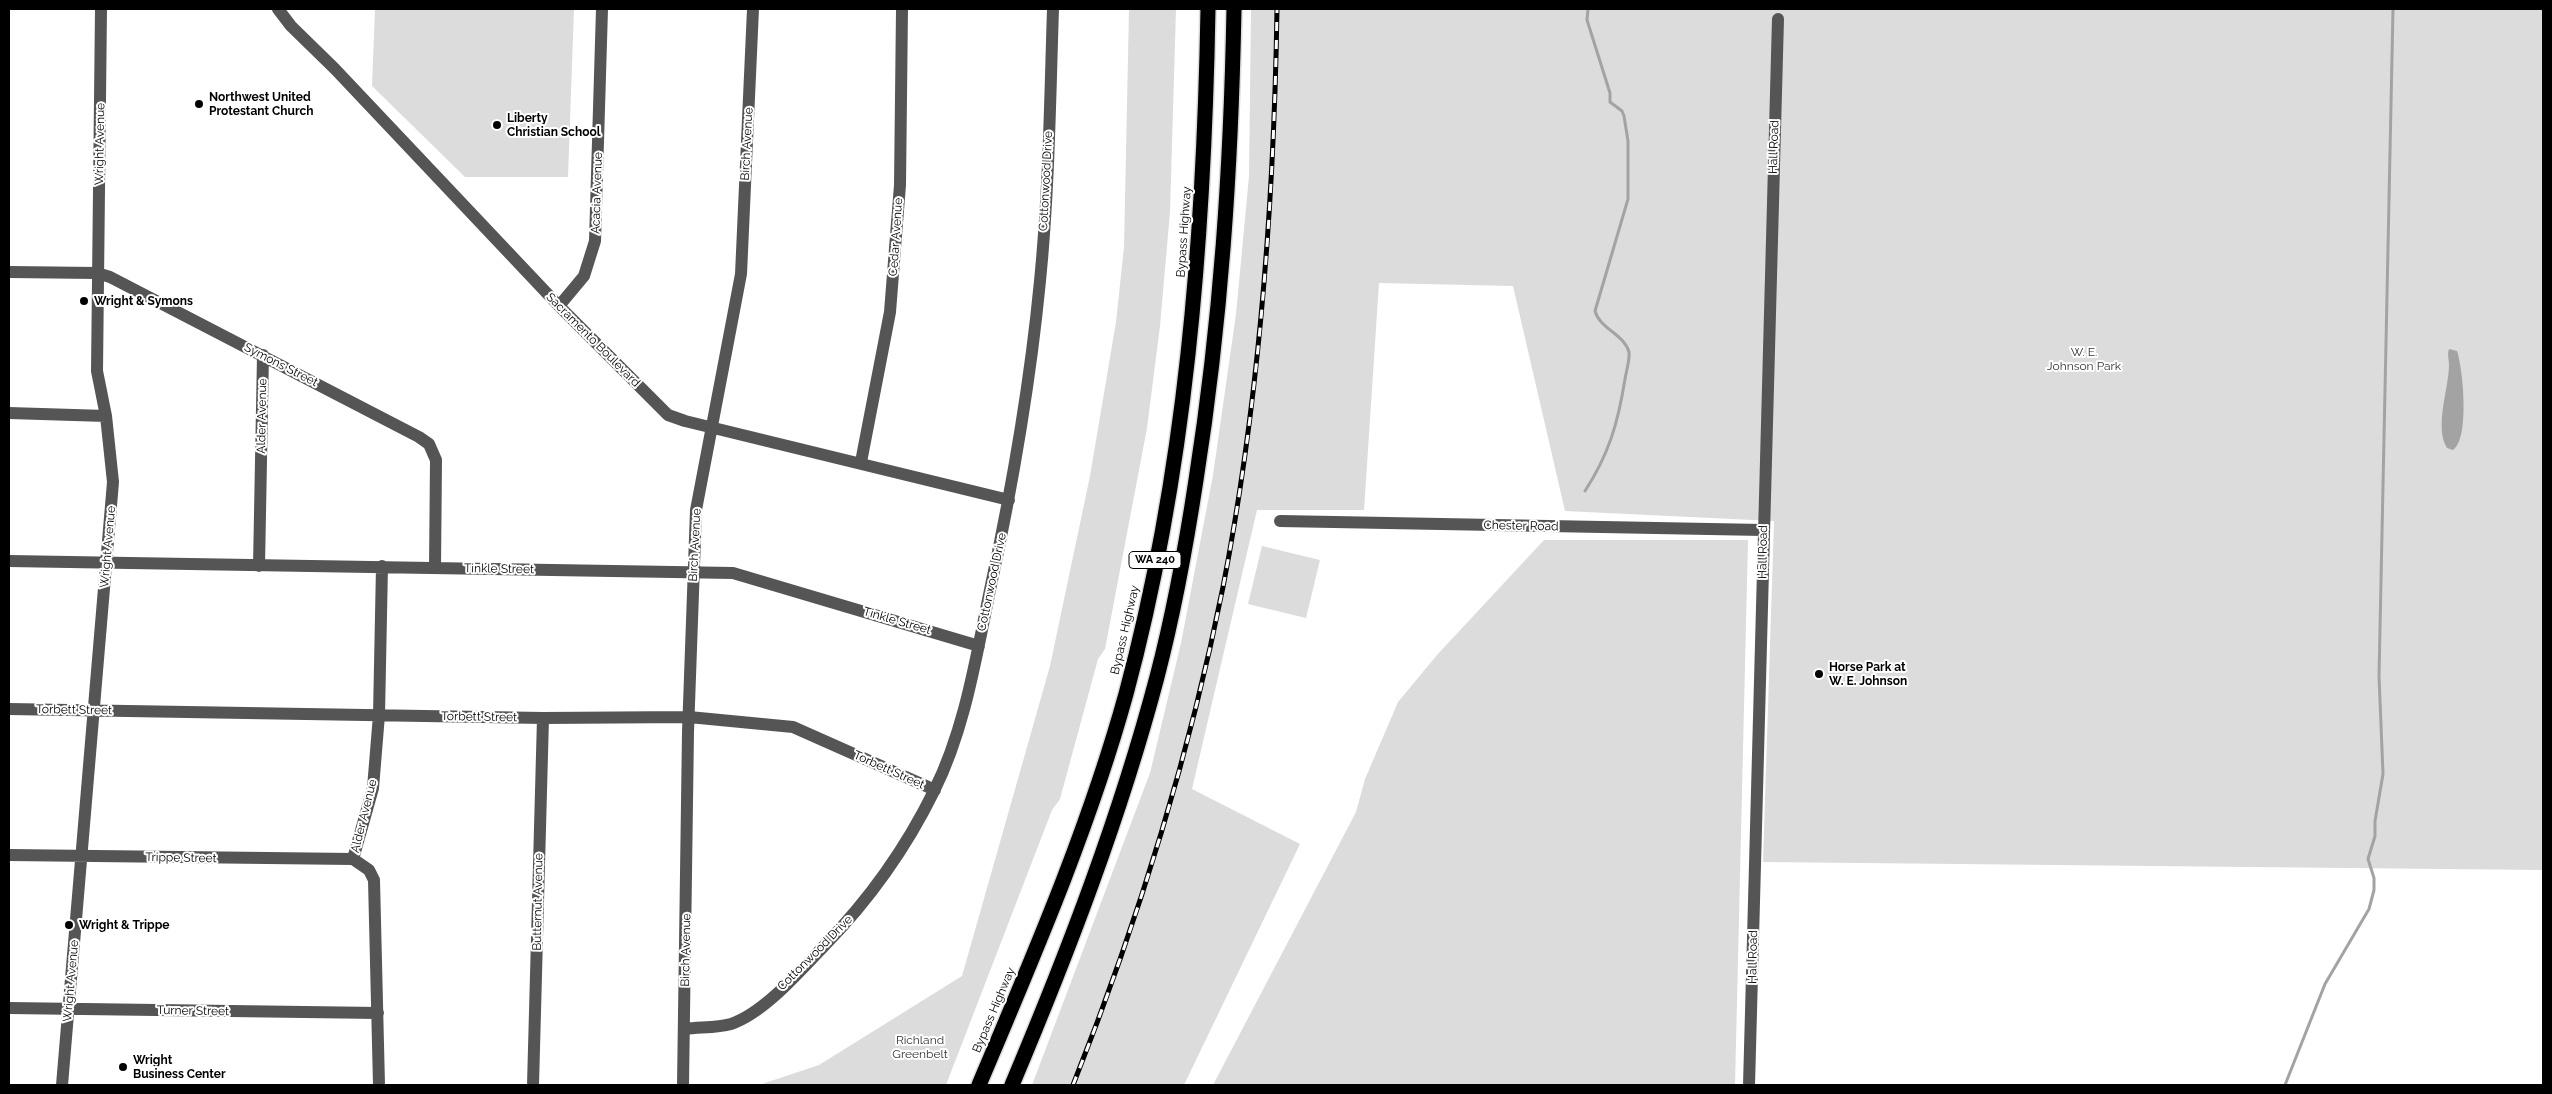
<!DOCTYPE html>
<html>
<head>
<meta charset="utf-8">
<style>
	body { margin:0 }
	#map { position:relative; width:2552px; height:1094px; overflow:hidden; background:#fff; font-family:Raleway,sans-serif }
	canvas { display:block }
	.frame { position:absolute; inset:0; border:10px solid #000; pointer-events:none }
</style>
</head>
<body>
<div id="map">
<canvas width="2552" height="1094"></canvas>
<div class="frame"></div>
</div>
<script>
const ctx = document.querySelector('canvas').getContext('2d');
ctx.lineJoin = 'round';
function fill(path, color) {
  ctx.fillStyle = color;
  ctx.fill(path, 'evenodd');
}
function trace(path, color, width, dash) {
  ctx.strokeStyle = color;
  ctx.lineWidth = width;
  ctx.lineCap = dash ? 'butt' : 'round';
  ctx.setLineDash(dash || []);
  ctx.stroke(path);
}
function drawText(font, color, halo, rows, align = 'center') {
  ctx.font = font + ' Raleway,sans-serif';
  ctx.lineWidth = 4;
  ctx.setLineDash([]);
  ctx.textBaseline = 'middle';
  ctx.strokeStyle = halo;
  ctx.fillStyle = color;
  for (const [text, x, y, turn = 0] of rows) {
    ctx.save();
    ctx.translate(x, y);
    ctx.rotate((+turn || 0) * Math.PI / 180);
    ctx.textAlign = isNaN(turn) ? turn : align;
    if (halo) ctx.strokeText(text, 0, 0);
    ctx.fillText(text, 0, 0);
    ctx.restore();
  }
}
fill(new Path2D(`
	M 375,9 L 574,9 L 568,177 L 465,177 L 372,86 Z
	M 1129,9 L 1176,9 L 1170,212 L 1160,326 L 1147,428 L 1105,649 L 1098,659 L 1060,799 L 1052,810 L 946,1085 L 759,1085 L 819,1065 L 962,976 L 1050,666 L 1090,476 L 1116,322 L 1124,247 Z
	M 1251,9 L 2543,9 L 2543,870 L 1763,862 L 1774,521 L 1565,511 L 1513,286 L 1379,283 L 1364,510 L 1257,510 L 1192,789 L 1300,844 L 1184,1085 L 1032,1085 L 1150,773 L 1181,643 L 1213,475 L 1236,314 L 1249,176 Z
	M 1544,540 L 1748,540 L 1735,1085 L 1213,1085 L 1356,812 L 1365,779 L 1398,702 L 1437,655 Z
	M 1262,546 L 1320,560 L 1306,618 L 1248,604 Z`), '#dcdcdc');
fill(new Path2D(`
	M 2449,349 L 2457,351 C 2463,369 2470,439 2453,450 L 2447,448 C 2434,427 2449,388 2449,365 C 2449,359 2447,354 2449,349 Z`), '#a3a3a3');
trace(new Path2D(`
	M 1585,491 C 1609,454 1618,423 1625,379 C 1626,372 1630,360 1629,352 C 1624,334 1600,329 1595,311 L 1628,199 L 1628,141 L 1624,116 L 1622,111 L 1610,102 L 1610,93 L 1587,20 L 1588,9
	M 2285,1085 L 2325,984 L 2369,909 L 2374,890 L 2374,878 L 2368,859 L 2375,836 L 2375,821 L 2383,774 L 2379,676 L 2393,9`), '#a3a3a3', 3);
const highway = new Path2D(`
	M 979,1085 C 1033,957 1089,828 1126,694 C 1186,471 1204,239 1208,9
	M 1012,1085 C 1068,952 1120,817 1157,677 C 1174,612 1186,546 1196,480 C 1221,321 1231,169 1234,9`);
trace(highway, '#dbdbdb', 18);
trace(new Path2D(`
	M 278,9 L 291,26 L 335,69 L 559,306 L 668,415 L 685,421 L 1009,500
	M 9,272 L 97,273 L 110,277 L 419,437 L 429,444 L 436,460 L 435,568
	M 559,306 L 584,276 L 595,241 L 602,9
	M 9,413 L 106,416
	M 861,462 L 890,312 L 900,185 L 902,9
	M 1280,521 L 1763,530
	M 9,561 L 733,573 L 979,646
	M 259,566 L 263,355
	M 9,709 L 543,718 L 689,717 L 793,727 L 935,790
	M 9,855 L 353,859
	M 9,1008 L 378,1013
	M 685,1029 C 699,1027 717,1028 731,1024 C 764,1013 800,971 824,946 C 868,901 906,848 934,791 C 965,729 976,657 990,590 C 1012,488 1030,385 1040,281 C 1049,191 1050,100 1053,9
	M 62,1085 L 113,482 L 106,416 L 97,371 L 101,9
	M 379,1085 L 374,880 L 369,870 L 353,859 L 373,788 L 379,715 L 382,566
	M 533,1085 L 543,718
	M 683,1085 L 688,732 L 696,510 L 741,274 L 753,9
	M 1749,1085 L 1778,19`), '#555', 12);
trace(highway, '#000', 15);
const rail = new Path2D(`
	M 1073,1085 C 1137,924 1189,757 1223,587 C 1260,397 1274,202 1277,9`);
trace(rail, '#000', 5);
trace(rail, '#fff', 3, [9]);
for (const [x, y, r, color] of [
	[199,104,5,"#000"],
	[497,125,5,"#000"],
	[84,301,5,"#000"],
	[1819,674,5,"#000"],
	[69,925,5,"#000"],
	[123,1067,5,"#000"]
]) {
  const dot = new Path2D();
  dot.arc(x, y, r, 0, 2 * Math.PI);
  ctx.fillStyle = color;
  ctx.fill(dot);
  trace(dot, '#fff', 2);
}
for (const [x, y, w] of [
	[1155,560,52]
]) {
  const box = new Path2D();
  box.roundRect(x - w / 2, y - 8.5, w, 17, 4);
  ctx.fillStyle = '#fff';
  ctx.fill(box);
  trace(box, '#000', 1);
}
drawText('bold 11px', '#000', null, [
	["WA 240",1155,560]
]);
drawText('bold 12px', '#000', '#fff', [
	["Northwest United",209,97],
	["Protestant Church",209,111],
	["Liberty",507,118],
	["Christian School",507,132],
	["Wright & Symons",94,301],
	["Horse Park at",1829,667],
	["W. E. Johnson",1829,681],
	["Wright & Trippe",79,925],
	["Wright",133,1060],
	["Business Center",133,1074]
], 'left');
drawText('12px', '#000', '#fff', [
	["Wright Avenue",100,144,-89],
	["Birch Avenue",747,144,-87],
	["Hall Road",1774,147,-88],
	["Cottonwood Drive",1046,181,-87],
	["Acacia Avenue",597,193,-88],
	["Bypass Highway",1184,232,-86],
	["Cedar Avenue",896,237,-86],
	["Sacramento Boulevard",593,340,45],
	["Symons Street",281,365,27],
	["Alder Avenue",262,416,-89],
	["Chester Road",1521,526,1],
	["Birch Avenue",695,545,-87],
	["Wright Avenue",108,547,-85],
	["Hall Road",1763,552,-89],
	["Tinkle Street",499,569,1],
	["Cottonwood Drive",992,582,-78],
	["Tinkle Street",897,621,16],
	["Bypass Highway",1125,630,-77],
	["Torbett Street",74,710,1],
	["Torbett Street",479,717,1],
	["Torbett Street",889,770,24],
	["Alder Avenue",364,816,-76],
	["Trippe Street",181,858,1],
	["Butternut Avenue",538,902,-89],
	["Birch Avenue",686,950,-89],
	["Cottonwood Drive",815,953,-45],
	["Hall Road",1753,957,-89],
	["Wright Avenue",71,981,-85],
	["Bypass Highway",994,1010,-67],
	["Turner Street",193,1011,1]
]);
drawText('12px', '#333', '#fff', [
	["W. E.",2084,352],
	["Johnson Park",2084,366],
	["Richland",920,1040],
	["Greenbelt",920,1054]
]);
</script>
</body>
</html>
